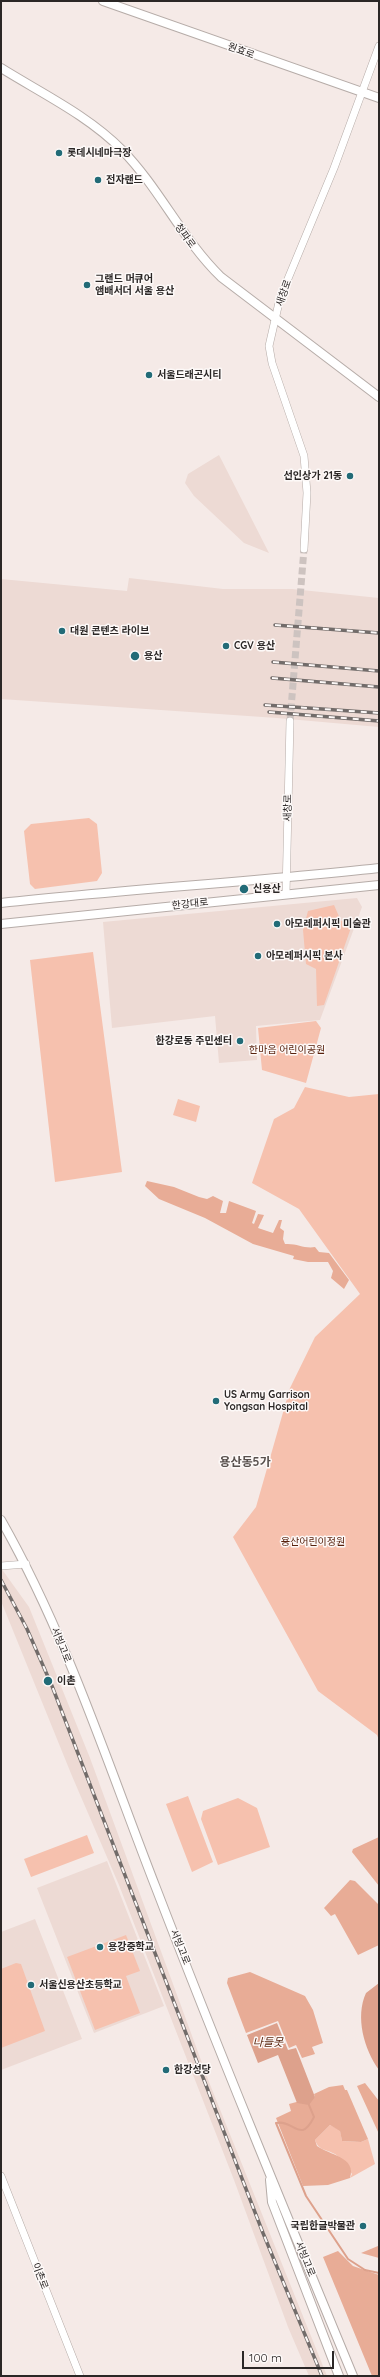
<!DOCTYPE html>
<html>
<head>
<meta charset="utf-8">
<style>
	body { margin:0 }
	#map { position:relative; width:380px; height:2377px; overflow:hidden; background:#f5eae7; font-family:Quicksand,sans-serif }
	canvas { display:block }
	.frame { position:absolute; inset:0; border:2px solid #2b2726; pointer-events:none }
	.scale { position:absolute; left:242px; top:2351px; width:92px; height:18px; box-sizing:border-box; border:2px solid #2b2726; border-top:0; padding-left:5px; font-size:12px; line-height:14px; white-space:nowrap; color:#2b2726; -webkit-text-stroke:3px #fdf9f8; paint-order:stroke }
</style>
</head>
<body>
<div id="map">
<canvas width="380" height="2377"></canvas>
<div class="frame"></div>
<div class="scale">100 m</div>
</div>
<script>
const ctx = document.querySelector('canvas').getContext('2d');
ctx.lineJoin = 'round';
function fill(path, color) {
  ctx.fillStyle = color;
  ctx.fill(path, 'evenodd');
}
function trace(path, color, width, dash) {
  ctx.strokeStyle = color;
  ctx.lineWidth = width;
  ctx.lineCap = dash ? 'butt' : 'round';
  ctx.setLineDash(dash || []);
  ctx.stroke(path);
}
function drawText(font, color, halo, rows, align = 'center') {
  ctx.font = font + ' Quicksand,"Noto Sans KR",sans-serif';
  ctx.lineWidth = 3;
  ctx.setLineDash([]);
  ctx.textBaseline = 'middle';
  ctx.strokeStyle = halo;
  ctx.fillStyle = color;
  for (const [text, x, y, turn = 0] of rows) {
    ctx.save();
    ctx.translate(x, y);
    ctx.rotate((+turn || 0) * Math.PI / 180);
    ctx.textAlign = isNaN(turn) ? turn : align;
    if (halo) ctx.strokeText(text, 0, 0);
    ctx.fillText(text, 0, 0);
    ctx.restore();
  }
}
fill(new Path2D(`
	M 219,455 L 269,553 L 244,543 L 194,496 L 185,483 L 188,474 Z
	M 129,578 L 223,589 L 292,589 L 379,598 L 379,727 L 277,718 L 1,699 L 1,579 L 127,591 Z
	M 357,898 L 362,907 L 320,1020 L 256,1026 L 257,1060 L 219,1063 L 215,1016 L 112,1028 L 103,922 Z
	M 1,1568 L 29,1607 L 90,1758 L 209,2082 L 327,2376 L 309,2376 L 288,2327 L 234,2180 L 119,1885 L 72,1776 L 1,1601 Z
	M 107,1861 L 164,2006 L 94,2033 L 37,1888 Z
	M 35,1919 L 82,2039 L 1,2070 L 1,1932 Z`), '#eddad4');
fill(new Path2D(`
	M 89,818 L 97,824 L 102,873 L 97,881 L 35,889 L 30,884 L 24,831 L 31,824 Z
	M 334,905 L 341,921 L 354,919 L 324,1005 L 317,1006 L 316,969 L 306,964 L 303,930 L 308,911 Z
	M 93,952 L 122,1172 L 55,1182 L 30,960 Z
	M 316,1021 L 321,1028 L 306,1083 L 262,1070 L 258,1028 Z
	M 305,1087 L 349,1097 L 379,1094 L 379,1740 L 377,1735 L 318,1691 L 233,1537 L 256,1507 L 290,1388 L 315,1337 L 360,1294 L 299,1209 L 252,1183 L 274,1119 L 294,1108 Z
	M 178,1099 L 200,1106 L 196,1122 L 173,1115 Z
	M 188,1796 L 213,1862 L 192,1872 L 166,1804 Z
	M 238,1798 L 257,1808 L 270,1847 L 218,1865 L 201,1819 L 203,1811 Z
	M 87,1835 L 94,1853 L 31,1877 L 24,1859 Z
	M 126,1935 L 140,1971 L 126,1976 L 140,2013 L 95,2030 L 67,1957 Z
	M 16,1963 L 21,1964 L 45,2031 L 1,2048 L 1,1969 Z
	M 330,2125 L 340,2130 L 342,2141 L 361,2142 L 368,2139 L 375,2164 L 350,2178 L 352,2174 C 347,2168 341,2158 335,2154 C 326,2149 319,2151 315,2140 Z`), '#f6c1ae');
fill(new Path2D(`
	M 147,1181 L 174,1187 L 199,1197 L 207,1199 L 213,1196 L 223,1201 L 220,1213 L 226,1213 L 229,1201 L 256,1211 L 252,1223 L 254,1224 L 258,1214 L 264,1215 L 258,1228 L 273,1233 L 279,1220 L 282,1220 L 280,1228 L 284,1231 L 283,1239 L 285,1244 C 297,1243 304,1249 315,1247 L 319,1252 L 329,1253 L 349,1280 L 344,1289 L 331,1278 L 333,1271 L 328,1262 L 308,1262 L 293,1259 L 294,1256 L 253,1244 L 205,1218 L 159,1199 L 145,1186 Z
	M 379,1837 L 379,1886 L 352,1852 L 353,1849 Z
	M 350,1880 L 355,1881 L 379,1905 L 379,1945 L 358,1955 L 335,1914 L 331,1916 L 324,1908 Z
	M 250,1972 L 305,1996 L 313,2010 L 323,2043 L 312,2047 L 315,2054 L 302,2058 L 296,2045 L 289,2048 L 278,2021 L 246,2033 L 227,1983 L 228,1978 Z
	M 365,2083 L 379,2101 L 379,2134 L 357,2086 Z
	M 343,2085 L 345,2090 L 347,2090 L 368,2139 L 361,2142 L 342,2141 L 340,2131 L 330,2125 L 315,2140 L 317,2146 C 329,2155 357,2157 350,2178 L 328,2185 L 303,2186 L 276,2118 L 291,2111 L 289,2104 L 315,2097 L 314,2094 L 329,2087 Z
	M 379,2246 L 379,2258 L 361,2253 L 378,2246 Z
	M 338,2251 L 353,2266 L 379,2275 L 379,2376 L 372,2376 L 323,2257 Z`), '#e8ac96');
fill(new Path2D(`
	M 379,1983 L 379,2070 C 364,2049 355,2017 366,1993 Z
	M 277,2023 L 288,2050 L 296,2048 L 315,2097 L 309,2105 L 297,2103 L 278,2055 L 258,2063 L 247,2035 Z`), '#dda18c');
trace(new Path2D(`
	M 309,2105 L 314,2117 C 300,2145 294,2119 276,2123 L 306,2196 L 348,2259 L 365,2270 L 379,2273`), '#dda18c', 2);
trace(new Path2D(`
	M 290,721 L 304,549`), '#cdc3c0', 7, [7, 3.5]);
const secondary = new Path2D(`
	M 304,549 L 307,493 L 304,456 L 272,363 L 269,346 L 280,298 L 334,168 L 379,46
	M 286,894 L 290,721
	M 1,1566 L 26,1564
	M 1,2176 L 80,2376`);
const primary = new Path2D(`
	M 103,1 L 379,98
	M 1,68 C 41,93 89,116 122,150 C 160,189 182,239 221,277 L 379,397
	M 1,903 C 127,889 253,882 379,868
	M 1,924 L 379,885
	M 1,1520 C 67,1636 108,1765 156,1888 C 219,2052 286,2214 353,2376
	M 270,2180 L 272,2202 L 339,2376`);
trace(secondary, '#b6aca8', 8);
trace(primary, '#b6aca8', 10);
trace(secondary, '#fff', 7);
trace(primary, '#fff', 8);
const rail = new Path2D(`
	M 275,625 L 379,633
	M 273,662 L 379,671
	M 272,678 L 379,687
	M 265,705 L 379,713
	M 269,712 L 379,721
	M 1,1580 L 27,1629 L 52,1686 L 263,2233 L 322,2376`);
trace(rail, '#726c6a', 3.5);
trace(rail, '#fdf9f8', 2, [6]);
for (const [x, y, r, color] of [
	[59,153,4,"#226b77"],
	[98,180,4,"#226b77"],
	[87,285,4,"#226b77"],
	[149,375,4,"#226b77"],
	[350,476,4,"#226b77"],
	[62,631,4,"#226b77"],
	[226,646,4,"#226b77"],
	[135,656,5,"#226b77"],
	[244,889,5,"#226b77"],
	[277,924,4,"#226b77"],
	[258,956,4,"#226b77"],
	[240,1041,4,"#226b77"],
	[216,1401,4,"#226b77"],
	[48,1681,5,"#226b77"],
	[100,1947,4,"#226b77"],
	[31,1985,4,"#226b77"],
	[166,2070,4,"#226b77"],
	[363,2226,4,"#226b77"]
]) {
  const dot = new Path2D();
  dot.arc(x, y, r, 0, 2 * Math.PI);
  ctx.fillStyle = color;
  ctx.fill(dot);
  trace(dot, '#fdf9f8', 1.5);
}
drawText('10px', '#2b2726', '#fdf9f8', [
	["원효로",241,51,20],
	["청파로",185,236,54],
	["새창로",284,293,-71],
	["새창로",288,808,-89],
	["한강대로",190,904,-6],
	["서빙고로",61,1645,68],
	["서빙고로",180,1947,68],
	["서빙고로",305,2259,68],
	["이촌로",40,2276,69]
]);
drawText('bold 10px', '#2b2726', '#fdf9f8', [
	["롯데시네마극장",67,153],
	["전자랜드",106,180],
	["그랜드 머큐어",95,279],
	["앰배서더 서울 용산",95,291],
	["서울드래곤시티",157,375],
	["선인상가 21동",342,476,"right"],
	["대원 콘텐츠 라이브",70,631],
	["CGV 용산",234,646],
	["용산",144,656],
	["신용산",253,889],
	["아모레퍼시픽 미술관",285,924],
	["아모레퍼시픽 본사",266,956],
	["한강로동 주민센터",232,1041,"right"],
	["US Army Garrison",224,1395],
	["Yongsan Hospital",224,1407],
	["이촌",57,1681],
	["용강중학교",108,1947],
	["서울신용산초등학교",39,1985],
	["한강성당",174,2070],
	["국립한글박물관",355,2226,"right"]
], 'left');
drawText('10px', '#58220d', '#fdf9f8', [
	["한마음 어린이공원",287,1050],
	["용산어린이정원",313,1542]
]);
drawText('italic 11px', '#541e08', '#fdf9f8', [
	["나들못",268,2043]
]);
drawText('bold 12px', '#58504d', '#fdf9f8', [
	["용산동5가",245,1462]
]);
</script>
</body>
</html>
